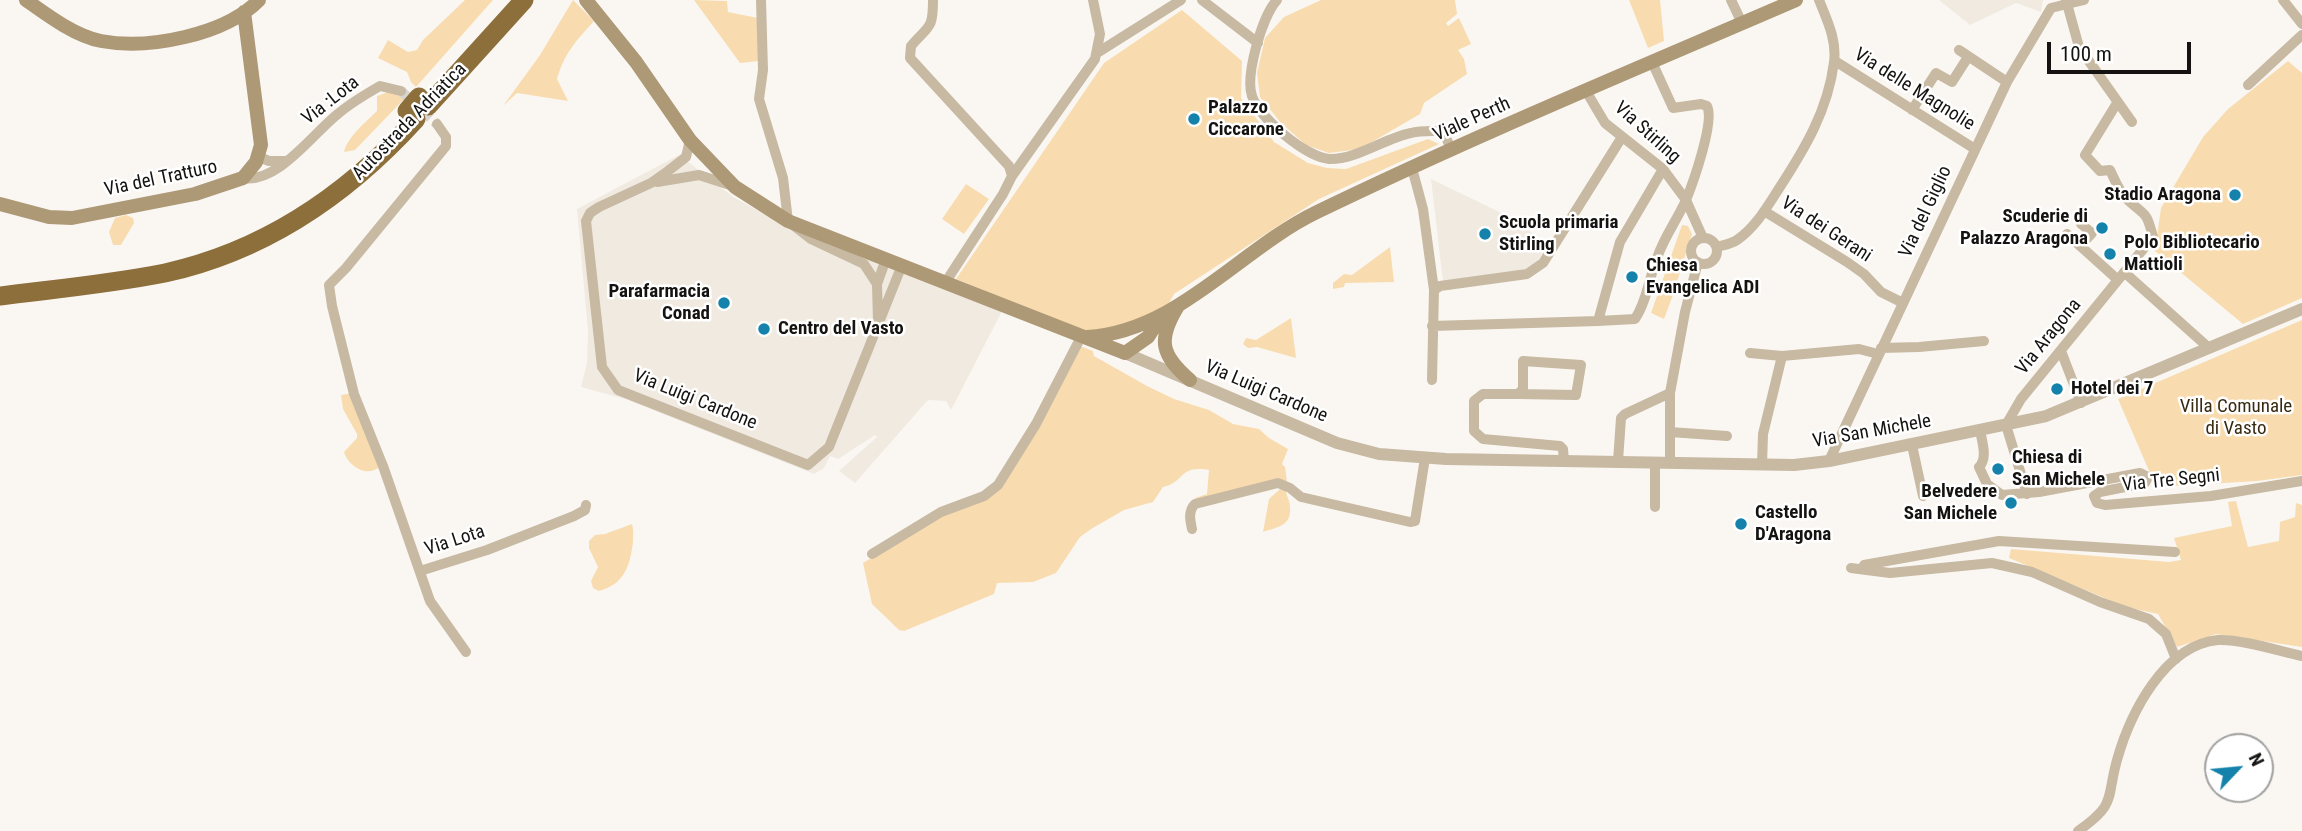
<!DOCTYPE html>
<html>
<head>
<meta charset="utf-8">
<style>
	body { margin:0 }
	#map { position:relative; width:2302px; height:831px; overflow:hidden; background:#faf7f3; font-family:"Roboto Condensed",sans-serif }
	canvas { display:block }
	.north { position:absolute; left:2204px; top:733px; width:70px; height:70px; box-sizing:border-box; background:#fff; border:2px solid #a1a1a0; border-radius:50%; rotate:64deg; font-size:19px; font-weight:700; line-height:28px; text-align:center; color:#141312 }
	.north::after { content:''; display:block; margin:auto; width:24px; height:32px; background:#1482aa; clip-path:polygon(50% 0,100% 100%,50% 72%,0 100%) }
	.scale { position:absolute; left:2047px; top:42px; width:144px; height:32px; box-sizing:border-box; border:4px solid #141312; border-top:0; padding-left:9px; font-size:21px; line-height:24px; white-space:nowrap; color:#141312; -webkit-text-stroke:5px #fff; paint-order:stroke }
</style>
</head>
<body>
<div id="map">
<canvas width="2302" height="831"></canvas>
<div class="north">N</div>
<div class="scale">100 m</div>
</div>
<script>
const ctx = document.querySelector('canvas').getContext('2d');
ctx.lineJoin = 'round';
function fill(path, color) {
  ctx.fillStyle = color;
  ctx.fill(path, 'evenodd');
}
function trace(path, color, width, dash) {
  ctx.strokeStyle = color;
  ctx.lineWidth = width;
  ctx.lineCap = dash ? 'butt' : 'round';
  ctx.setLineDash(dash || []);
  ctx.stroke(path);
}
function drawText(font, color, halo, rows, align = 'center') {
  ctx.font = font + ' "Roboto Condensed",sans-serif';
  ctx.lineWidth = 5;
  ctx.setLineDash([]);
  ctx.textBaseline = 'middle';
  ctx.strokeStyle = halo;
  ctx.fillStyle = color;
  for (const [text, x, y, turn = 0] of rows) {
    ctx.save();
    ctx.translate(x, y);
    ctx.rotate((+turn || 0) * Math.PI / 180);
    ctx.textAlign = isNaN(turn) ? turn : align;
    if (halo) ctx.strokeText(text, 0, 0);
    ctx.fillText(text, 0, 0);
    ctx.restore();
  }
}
fill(new Path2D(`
	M 1939,0 L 2043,0 L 2041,12 L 2016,3 L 1970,25 Z
	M 679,155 L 735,198 L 786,226 L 1002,311 L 951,410 L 946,401 L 928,400 L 855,483 L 839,471 L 877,437 L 875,435 L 838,459 L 830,456 L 824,468 L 814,474 L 625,399 L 581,387 L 587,363 L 588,331 L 577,209 Z
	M 1431,179 L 1518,221 L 1547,246 L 1533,268 L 1443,282 Z`), '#f0eae0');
fill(new Path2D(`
	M 465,0 L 493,0 L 416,87 L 411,82 L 407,72 L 378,58 L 388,40 L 408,52 L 417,50 L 423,40 Z
	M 573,0 L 594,21 C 576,41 565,52 557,79 L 568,101 L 517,93 L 503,106 L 540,55 Z
	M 694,0 L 727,1 L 728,12 L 758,18 L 759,61 L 740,63 Z
	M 1321,0 L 1455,0 L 1457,14 L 1446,23 L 1448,26 L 1459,18 L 1471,44 L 1458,50 L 1464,59 L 1467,74 L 1424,103 L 1420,114 L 1360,149 L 1329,153 L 1306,145 L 1281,123 L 1260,97 L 1257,73 L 1265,38 L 1284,17 Z
	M 1629,0 L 1660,0 L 1664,41 L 1648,48 Z
	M 1182,10 L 1242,61 L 1241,98 L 1274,142 L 1308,163 L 1327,168 L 1346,169 L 1428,139 L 1439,144 L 1319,199 L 1174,294 L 1164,312 L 1094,337 L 956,279 L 1104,63 Z
	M 2288,61 L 2302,73 L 2302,298 L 2243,324 L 2155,251 L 2161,208 L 2203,137 L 2228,109 Z
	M 391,91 L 399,92 L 406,97 L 355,150 L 344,152 C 348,136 366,122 377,111 L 377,96 Z
	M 966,184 L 989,199 L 964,234 L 942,219 Z
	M 126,215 L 133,218 L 134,223 L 121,245 L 113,245 L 109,232 L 115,218 Z
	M 1682,225 L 1688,226 L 1692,234 L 1676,285 L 1671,289 L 1673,295 L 1664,319 L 1651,313 Z
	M 1390,247 L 1394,282 L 1345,283 L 1344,287 L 1333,289 L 1333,283 L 1344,274 L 1352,275 Z
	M 1291,318 L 1296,358 L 1257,347 L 1248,348 L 1243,344 L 1246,338 L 1256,340 Z
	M 2302,320 L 2302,475 L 2257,481 L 2156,487 L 2118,399 Z
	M 1080,346 L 1093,351 L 1094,356 L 1147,386 L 1174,399 L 1209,410 L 1233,424 L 1259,429 L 1269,438 L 1288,449 L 1282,464 L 1285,467 L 1287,482 L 1195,501 L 1195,498 L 1207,494 L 1209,470 C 1178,465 1186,482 1163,487 L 1153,502 L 1124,510 L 1091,529 L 1080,537 L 1056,573 L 1033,582 L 997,583 L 994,594 L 904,631 L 899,630 L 872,604 L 863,563 L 943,514 L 995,491 Z
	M 353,393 L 380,466 C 368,479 348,466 344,452 L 357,438 L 357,434 L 343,409 L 341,395 Z
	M 1280,489 L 1286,490 C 1286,496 1290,500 1290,507 C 1292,526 1277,527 1263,532 L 1269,499 Z
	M 2236,501 L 2248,547 L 2279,541 L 2280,522 L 2295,517 L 2296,503 L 2302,505 L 2302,647 L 2216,634 L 2177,647 L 2158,614 L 2126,607 L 2009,558 L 2011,549 L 2169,562 L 2181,560 L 2174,538 L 2232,526 L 2228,502 Z
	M 632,524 C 634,531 633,535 633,542 C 630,565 625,584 599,591 L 593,588 L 591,581 L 598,567 L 589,548 L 589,541 L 595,535 L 605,534 Z`), '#f8dcaf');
trace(new Path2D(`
	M 401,91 L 437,124`), '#d8d5d1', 10, [10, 5]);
trace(new Path2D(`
	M 761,0 L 763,70 L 759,99 L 783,178 L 788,221 L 811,239 L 864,264 L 877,284
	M 933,0 C 933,30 929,25 911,46 L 910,58 L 1009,166 L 1012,176 L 1003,194 L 945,283
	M 1202,0 L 1258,43
	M 1277,0 C 1262,16 1245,76 1252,96 C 1259,118 1306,157 1329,159 C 1356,160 1385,138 1411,133 C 1421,130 1432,131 1443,131 L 1452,151
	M 1731,0 L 1742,23
	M 2066,0 L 2079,47 L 2132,122
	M 2283,0 L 2302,24
	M 1959,50 L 2007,82
	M 1097,53 L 1181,0
	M 1835,61 L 1975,149
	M 2248,85 L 2302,35
	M 1586,91 L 1605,123 L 1663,169 L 1686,200 L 1703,238
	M 1912,110 L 1936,73 L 1952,82 L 1968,57
	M 437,124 L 446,137 L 446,146 L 346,268 L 329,285 L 332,306 L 354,394 L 383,466 L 430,601 L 466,652
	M 690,140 L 686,157 L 668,171 L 651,183 L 599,207 L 590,213 L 586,221 L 602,367 L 618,390 L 808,465 L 829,447 L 902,265
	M 259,157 L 269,161 L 286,161
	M 1412,168 L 1423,209 L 1434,290
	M 1012,176 L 1095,59 L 1100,34 L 1093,0
	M 243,178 C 278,184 314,132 339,113 C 351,103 366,94 380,86 L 401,91
	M 657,182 L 699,175 L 733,186
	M 1764,211 L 1847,262 L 1864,274 L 1881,292 L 1903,303
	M 2067,234 L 2118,280
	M1691 251a13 13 0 1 1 26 0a13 13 0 1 1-26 0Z
	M 2080,246 L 2092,233 L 2081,224
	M 1717,247 C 1724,245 1731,244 1737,240 C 1755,228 1767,207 1778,190 C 1804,150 1828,111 1834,62 C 1837,40 1827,20 1819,0
	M 2124,272 L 2209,348
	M 878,321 L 877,284 L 886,259
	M 1598,321 L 1635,319 C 1647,301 1649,278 1657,258 C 1664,237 1677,220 1686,200 C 1693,183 1715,121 1707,106 L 1701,104 L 1673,108 L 1652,62
	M 1432,326 L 1598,321 L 1620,242 L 1663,169
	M 1881,348 L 1919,347 L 1984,341
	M 2061,351 L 2081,403
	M 1750,353 L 1782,356 L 1859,349 L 1878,354
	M 1432,380 L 1434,290 L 1440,286 L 1527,274 L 1543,263 L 1622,137
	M 1518,394 L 1576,395 L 1581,365 L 1523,361 L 1523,389 L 1518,394 L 1483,394 L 1474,401 L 1474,431 L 1483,439 L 1560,446 L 1563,449 L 1564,461
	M 1980,430 C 1982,442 1988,458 1979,467 L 1987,484 L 2002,495 L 2039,492 L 2140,473 L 2148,477 L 2145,483 L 2100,492 L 2094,496 L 2097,503 L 2105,505 L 2211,496 L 2302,481
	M 1670,432 L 1727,436
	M 1912,445 L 1923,496
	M 1618,461 L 1621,418 L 1625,414 L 1670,393 L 1685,312 L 1698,262
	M 1829,461 L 2007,82 L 2051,8 L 2084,0
	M 1655,463 L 1655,507
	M 1670,463 L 1670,393
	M 1762,465 L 1763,434 L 1782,356
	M 2027,494 L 2006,425 L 2021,399 L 2153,237 C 2146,210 2146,217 2128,200 C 2119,192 2115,180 2110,170 L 2100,171 L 2085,155 L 2117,103
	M 1192,529 C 1190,520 1188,511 1195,504 L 1278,483 L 1290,488 L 1301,497 L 1410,522 L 1415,521 L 1425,458
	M 872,554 L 941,512 L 984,496 L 998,485 L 1036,424 L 1082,335
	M 1864,565 L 1999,541 L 2175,552
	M 1851,568 L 1890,573 L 1992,563 L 2032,572 L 2100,602 L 2149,619 L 2166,634 L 2176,659
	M 420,571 L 487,550 L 574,516 L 585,510 L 586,505
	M 2078,831 C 2117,804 2106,799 2117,760 C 2130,714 2164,645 2218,640 C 2241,639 2279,651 2302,656`), '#c7b9a2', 10);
trace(new Path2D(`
	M 1125,353 L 1337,443 L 1379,454 L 1446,459 L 1794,465 L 1829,461 L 2046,416 L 2302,309`), '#c7b9a2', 12);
trace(new Path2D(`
	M 26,0 C 47,15 75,36 101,41 C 148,50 225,35 259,0
	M 586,0 L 636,62 L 690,140 L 735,187 L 788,221 L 1125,353
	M 0,204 L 49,217 L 72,218 L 195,194 L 243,178 L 256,162 L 261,145 L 244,12
	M 1178,306 C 1157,340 1161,355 1190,380
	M 1087,337 C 1177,332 1240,249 1317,212 C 1474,136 1636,69 1796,0
	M 1125,353 L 1148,337 L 1162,315`), '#ae9977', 14);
trace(new Path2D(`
	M 428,106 L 524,0
	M 0,296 C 55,289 110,284 165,273 C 265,251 348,194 416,119`), '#8d6f3c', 19);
trace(new Path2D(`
	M 407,111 L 419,97`), '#8d6f3c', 19);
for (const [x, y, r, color] of [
	[1194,119,7,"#1482aa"],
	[2235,195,7,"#1482aa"],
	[2102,228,7,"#1482aa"],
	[1485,234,7,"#1482aa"],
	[2110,254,7,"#1482aa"],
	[1632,277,7,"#1482aa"],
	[724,303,7,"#1482aa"],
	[764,329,7,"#1482aa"],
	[2057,389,7,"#1482aa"],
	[1998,469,7,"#1482aa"],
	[2011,503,7,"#1482aa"],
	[1741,524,7,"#1482aa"]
]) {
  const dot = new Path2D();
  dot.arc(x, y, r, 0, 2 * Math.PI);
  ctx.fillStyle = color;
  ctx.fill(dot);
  trace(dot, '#fff', 2.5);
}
drawText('19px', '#141312', '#fff', [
	["Via delle Magnolie",1914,90,32],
	["Via :Lota",331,101,-38],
	["Viale Perth",1472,120,-24],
	["Autostrada Adriatica",410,122,-46],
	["Via Stirling",1647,133,42],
	["Via del Tratturo",161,179,-12],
	["Via del Giglio",1926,212,-65],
	["Via dei Gerani",1826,230,33],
	["Via Aragona",2049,337,-51],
	["Via Luigi Cardone",1266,392,23],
	["Via Luigi Cardone",695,400,22],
	["Via San Michele",1872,432,-10],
	["Via Tre Segni",2171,481,-6],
	["Via Lota",455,541,-18]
]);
drawText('bold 19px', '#141312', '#fff', [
	["Palazzo",1208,108],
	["Ciccarone",1208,130],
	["Stadio Aragona",2221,195,"right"],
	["Scuderie di",2088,217,"right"],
	["Palazzo Aragona",2088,239,"right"],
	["Scuola primaria",1499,223],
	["Stirling",1499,245],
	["Polo Bibliotecario",2124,243],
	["Mattioli",2124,265],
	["Chiesa",1646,266],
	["Evangelica ADI",1646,288],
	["Parafarmacia",710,292,"right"],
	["Conad",710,314,"right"],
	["Centro del Vasto",778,329],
	["Hotel dei 7",2071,389],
	["Chiesa di",2012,458],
	["San Michele",2012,480],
	["Belvedere",1997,492,"right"],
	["San Michele",1997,514,"right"],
	["Castello",1755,513],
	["D'Aragona",1755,535]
], 'left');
drawText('19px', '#392b12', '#fff', [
	["Villa Comunale",2236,407],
	["di Vasto",2236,429]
]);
</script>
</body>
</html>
